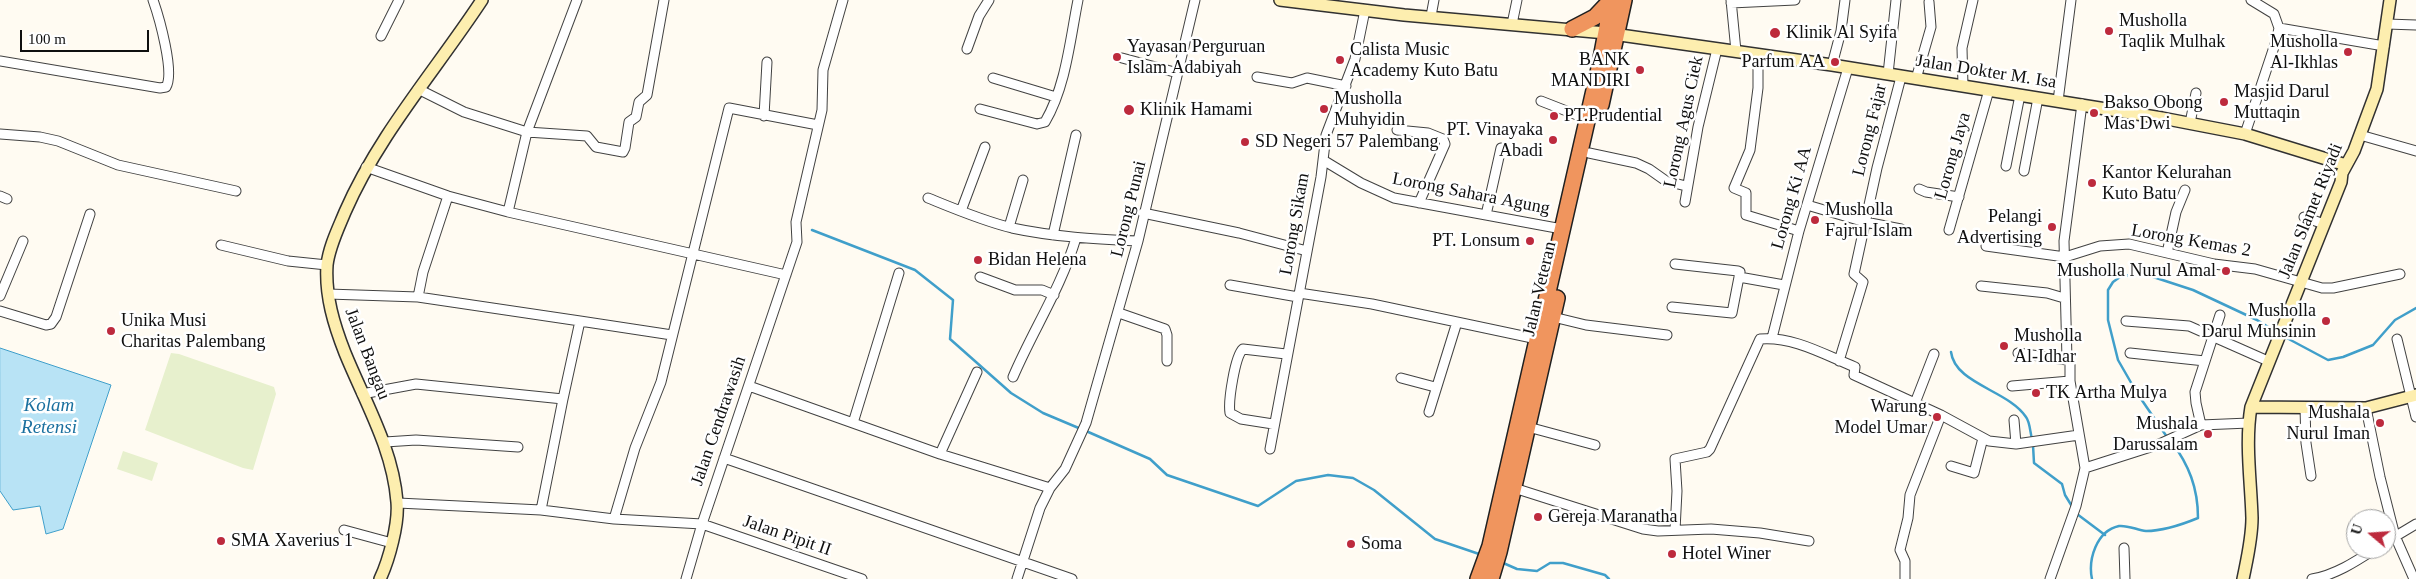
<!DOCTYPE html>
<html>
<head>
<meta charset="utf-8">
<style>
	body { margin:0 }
	#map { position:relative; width:2416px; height:579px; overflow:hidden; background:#fffbf2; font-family:Georgia,serif }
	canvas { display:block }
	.north { position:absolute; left:2346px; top:509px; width:50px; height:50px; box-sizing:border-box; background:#fff; border:1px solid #9f9f9f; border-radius:50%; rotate:288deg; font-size:14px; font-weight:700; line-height:20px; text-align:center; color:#0f0f0f }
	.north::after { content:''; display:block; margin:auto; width:18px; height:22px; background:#bd2a3d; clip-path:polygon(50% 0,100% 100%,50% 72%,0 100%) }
	.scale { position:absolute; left:20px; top:30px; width:129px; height:22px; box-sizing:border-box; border:2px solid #0f0f0f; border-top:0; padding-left:6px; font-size:15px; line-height:18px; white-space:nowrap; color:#0f0f0f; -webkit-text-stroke:4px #fff; paint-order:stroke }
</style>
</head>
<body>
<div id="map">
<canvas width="2416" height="579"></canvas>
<div class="north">U</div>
<div class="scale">100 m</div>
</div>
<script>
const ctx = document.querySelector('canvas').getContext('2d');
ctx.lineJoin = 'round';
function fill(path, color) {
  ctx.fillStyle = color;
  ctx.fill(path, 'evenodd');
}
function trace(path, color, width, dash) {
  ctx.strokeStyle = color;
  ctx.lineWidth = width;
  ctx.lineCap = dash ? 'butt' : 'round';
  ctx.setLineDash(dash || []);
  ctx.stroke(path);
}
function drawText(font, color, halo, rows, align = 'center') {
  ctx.font = font + ' Georgia,serif';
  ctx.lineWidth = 5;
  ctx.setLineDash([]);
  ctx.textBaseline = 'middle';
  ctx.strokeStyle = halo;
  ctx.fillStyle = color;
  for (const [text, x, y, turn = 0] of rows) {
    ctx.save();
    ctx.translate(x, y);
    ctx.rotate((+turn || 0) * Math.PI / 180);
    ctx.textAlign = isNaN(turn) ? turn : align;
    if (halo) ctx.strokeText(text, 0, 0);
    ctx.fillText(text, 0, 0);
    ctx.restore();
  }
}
fill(new Path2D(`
	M 171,353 L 179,354 L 274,387 L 276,394 L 253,470 L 243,468 L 145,430 Z
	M 123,451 L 158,463 L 152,481 L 117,469 Z`), '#e7f0cd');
const water = new Path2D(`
	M 0,348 L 111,385 L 63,529 L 46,534 L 40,506 L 13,510 L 0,491 Z`);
fill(water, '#b8e3f5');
trace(water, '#409fca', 1);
trace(new Path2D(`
	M 812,230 L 915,270 L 953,300 L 950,339 L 1011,393 L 1043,413 L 1081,429
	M 2283,336 L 2328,360 L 2343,357 L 2373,345 L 2395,320 L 2416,308
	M 1951,352 C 1955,384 2008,390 2026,417 C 2030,422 2030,432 2032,439
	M 1086,431 L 1150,459 L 1167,475 L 1258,506 L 1296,481 L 1328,475 L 1353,478 L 1374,490 L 1435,539 L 1482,555
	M 2167,437 L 2137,393 L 2118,360 L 2108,320 L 2108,290 L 2113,282 L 2120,277 L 2141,273 L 2193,290 L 2257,320 L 2278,333
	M 2033,445 L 2034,463 L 2062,484 L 2065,495 L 2073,508
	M 2077,514 L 2105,535
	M 1501,562 L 1517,569 L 1537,571 L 1550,563 L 1563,563 L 1605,575 L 1609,579
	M 2092,579 C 2088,560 2096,531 2119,526 C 2128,525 2137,530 2146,531 C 2164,531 2181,525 2198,518 C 2198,488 2189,465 2171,441`), '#409fca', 2.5);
const street = new Path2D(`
	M 1731,0 L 1736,51
	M 1731,3 L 1795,0
	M 1431,16 L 1434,0
	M 1512,24 L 1517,0
	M 2387,24 L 2416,25
	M 2279,28 L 2384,46
	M 381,36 L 399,0
	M 967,49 L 979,16 L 989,0
	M 1758,54 L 1758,88 L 1750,150 L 1734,188 L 1746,193 L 1746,215 L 1799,231
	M 1122,58 L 1178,73
	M 0,61 L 160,88 L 166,87 C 175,73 159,17 153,0
	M 1832,65 L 1841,31 L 1845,0
	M 1888,74 L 1896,0
	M 1257,77 L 1292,83 L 1307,78 L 1346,86
	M 993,78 L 1056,97
	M 1916,79 L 1931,27 L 1929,2
	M 1963,86 L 1962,48 L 1973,0
	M 418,89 L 464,112 L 527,132 L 587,136 L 596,147 L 623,152 L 625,148 L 629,122 L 636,117 L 639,102 L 647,95 L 664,0
	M 1541,101 L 1587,119
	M 2058,101 L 2071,0
	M 980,109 L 1037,124 L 1045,122 C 1066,86 1070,40 1078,0
	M 764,116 L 767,62
	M 2190,123 L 2196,93
	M 1397,130 L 1428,133 L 1443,139 L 1445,144 L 1419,203
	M 0,134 L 40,137 L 58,141 L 118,165 L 236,191
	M 2245,134 L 2277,38 L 2279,28 L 2274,14 L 2251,0
	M 2360,135 L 2416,151
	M 1589,153 L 1636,163 L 1649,169 L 1666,181 L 1686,186
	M 1323,160 L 1361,183 L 1394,198 L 1562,229
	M 2006,166 L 2020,95
	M 366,167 L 448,196 L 508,212 L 786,275
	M 2024,171 L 2038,98
	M 1919,189 L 1926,192 L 1959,197
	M 0,196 L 7,199
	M 928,198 C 955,209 983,221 1012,228 C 1054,237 1095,239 1138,241
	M 1685,202 L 1698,127 L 1717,49
	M 1807,205 L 1865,222 L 1901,229
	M 961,211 L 985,147
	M 508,212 L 527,132 L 577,0
	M 1143,213 L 1239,233 L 1307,251
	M 1486,215 L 1501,148
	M 2304,217 L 2324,224
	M 1009,227 L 1023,180
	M 1949,230 L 1989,90
	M 1053,235 L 1076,135
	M 221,245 L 288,261 L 327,265
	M 1986,246 L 2065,257 L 2100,246 L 2129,244 L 2214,264 L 2255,269 L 2322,288 L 2333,288 L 2400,274
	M 2167,253 L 2176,212 L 2185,190
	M 1675,264 L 1738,271 L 1740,272 L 1739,277
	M 980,277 L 1015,290 L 1042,290 L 1054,295
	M 1230,285 L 1298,297
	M 1981,286 L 2047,293 L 2064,298
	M 1299,293 L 1372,304 L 1537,339
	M 328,294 L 418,297 L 580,321 L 563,399
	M 0,296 L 23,241
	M 418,297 L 423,272 L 448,196
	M 1672,307 L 1732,313 L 1739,277 L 1784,285
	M 0,311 L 46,325 L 51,324 L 56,317 L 90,214
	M 1119,313 L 1165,329 L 1167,335 L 1167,361
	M 1553,317 L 1586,325 L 1667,335
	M 580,321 L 672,335
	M 2126,321 L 2189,326 L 2268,361
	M 1772,338 L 1799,231 L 1848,68
	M 2397,339 L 2416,417
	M 2018,353 L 2067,360
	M 2130,353 L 2205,361
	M 1839,361 L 1863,282 L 1854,274 L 1877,168 L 1901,77
	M 1013,377 C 1033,330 1061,288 1076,238
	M 1401,378 L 1435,387
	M 749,386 L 940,454 L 1050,488
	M 2012,386 L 2070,381
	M 362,394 L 416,384 L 563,399 L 541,510
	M 1915,403 L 1934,354
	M 2305,408 L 2306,443 L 2311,476
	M 2366,408 L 2380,477 L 2395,536 L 2414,579
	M 1429,412 L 1457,322
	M 2014,420 L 2016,444
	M 853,423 L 899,273
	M 1273,424 L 1241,419 L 1230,413 C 1228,401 1235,356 1243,349 L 1286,354
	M 2201,425 L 2196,403 L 2195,392 L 2220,315
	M 1528,427 L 1595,445
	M 385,442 L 416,440 L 518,447
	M 1270,449 L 1321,177 L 1326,135 L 1355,59 L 1365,10
	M 940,454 L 977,372
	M 724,458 L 1072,579
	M 1951,466 L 1974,473 L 1983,438
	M 2085,468 L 2157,445 L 2201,425 L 2249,423
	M 1514,488 L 1643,529 L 1658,531 L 1711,529 L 1760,533 L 1809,541
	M 398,503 L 541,510 L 614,519 L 702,524 L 862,579
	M 614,519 L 635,448 L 661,382 L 729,108 L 818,125
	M 344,530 L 392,543
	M 1675,530 L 1677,491 L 1675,459 L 1707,452 L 1710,449 L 1760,339 C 1793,336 1825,355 1855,367 L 1854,375 L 1941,415 L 1989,441 L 2016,444 L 2079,435
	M 2386,542 L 2416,524
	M 2124,548 L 2125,579
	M 686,579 L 702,524 L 797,242 L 796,222 L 822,110 L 823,70 L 843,0
	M 1017,579 L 1040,508 L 1050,488 L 1065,469 L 1086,423 L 1138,241 L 1195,0
	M 1905,579 L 1905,561 L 1900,550 L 1908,518 L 1910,495 L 1941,415
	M 2050,579 L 2076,506 L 2085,468 L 2070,381 L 2070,362 L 2067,360 L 2064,241 L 2082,104
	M 2312,579 C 2335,575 2355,562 2375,549`);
const secondary = new Path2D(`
	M 1280,0 L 1404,15 L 1606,33 L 1832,65 L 2162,118 L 2245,134 L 2346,165
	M 2251,407 L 2366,408 L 2416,395
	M 380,579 C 389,560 399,523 397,502 C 393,449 365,402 345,353 C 334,325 325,296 327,265 C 329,247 338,229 345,212 C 379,134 436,70 482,0
	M 2243,579 C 2247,559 2252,539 2252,518 C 2251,482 2245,443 2251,407 L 2341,182 L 2342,173 L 2354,151 L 2377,89 L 2390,0`);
const highway = new Path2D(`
	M 1572,29 L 1595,17 L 1611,0
	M 1601,105 L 1624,0
	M 1478,579 L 1490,546 L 1600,64 L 1612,0
	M 1491,579 L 1499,552 L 1557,298`);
trace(street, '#424242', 11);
trace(secondary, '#313131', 14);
trace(highway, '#202020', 18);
trace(street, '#fff', 9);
trace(secondary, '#fdeeaf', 11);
trace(highway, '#f0955e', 15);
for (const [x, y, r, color] of [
	[2109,31,5,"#bd2a3d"],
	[1775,33,6,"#bd2a3d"],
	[2348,52,5,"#bd2a3d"],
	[1117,57,5,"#bd2a3d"],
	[1340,60,5,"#bd2a3d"],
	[1835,62,5,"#bd2a3d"],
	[1640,70,5,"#bd2a3d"],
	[2224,102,5,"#bd2a3d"],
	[1324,109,5,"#bd2a3d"],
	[1129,110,6,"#bd2a3d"],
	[2094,113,5,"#bd2a3d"],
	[1554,116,5,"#bd2a3d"],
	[1553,140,5,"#bd2a3d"],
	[1245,142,5,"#bd2a3d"],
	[2092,183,5,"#bd2a3d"],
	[1815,220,5,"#bd2a3d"],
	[2052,227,5,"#bd2a3d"],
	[1530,241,5,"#bd2a3d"],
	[978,260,5,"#bd2a3d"],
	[2226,271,5,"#bd2a3d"],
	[2326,321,5,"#bd2a3d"],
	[111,331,5,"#bd2a3d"],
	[2004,346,5,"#bd2a3d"],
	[2036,393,5,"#bd2a3d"],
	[1937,417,5,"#bd2a3d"],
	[2380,423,5,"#bd2a3d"],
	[2208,434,5,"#bd2a3d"],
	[1538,517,5,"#bd2a3d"],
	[221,541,5,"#bd2a3d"],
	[1351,544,5,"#bd2a3d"],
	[1672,554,5,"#bd2a3d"]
]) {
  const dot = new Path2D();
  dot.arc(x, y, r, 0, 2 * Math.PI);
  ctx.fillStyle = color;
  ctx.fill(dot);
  trace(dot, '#fff', 2);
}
drawText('18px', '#0f0f0f', '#fff', [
	["Musholla",2119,21],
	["Taqlik Mulhak",2119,42],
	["Klinik Al Syifa",1786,33],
	["Musholla",2338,42,"right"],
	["Al-Ikhlas",2338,63,"right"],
	["Yayasan Perguruan",1127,47],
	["Islam Adabiyah",1127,68],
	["Calista Music",1350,50],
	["Academy Kuto Batu",1350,71],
	["BANK",1630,60,"right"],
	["MANDIRI",1630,81,"right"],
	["Parfum AA",1825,62,"right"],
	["Masjid Darul",2234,92],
	["Muttaqin",2234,113],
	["Musholla",1334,99],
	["Muhyidin",1334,120],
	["Bakso Obong",2104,103],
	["Mas Dwi",2104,124],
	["Klinik Hamami",1140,110],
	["PT.Prudential",1564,116],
	["PT. Vinayaka",1543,130,"right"],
	["Abadi",1543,151,"right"],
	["SD Negeri 57 Palembang",1255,142],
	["Kantor Kelurahan",2102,173],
	["Kuto Batu",2102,194],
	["Musholla",1825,210],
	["Fajrul Islam",1825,231],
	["Pelangi",2042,217,"right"],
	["Advertising",2042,238,"right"],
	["PT. Lonsum",1520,241,"right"],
	["Bidan Helena",988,260],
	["Musholla Nurul Amal",2216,271,"right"],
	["Musholla",2316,311,"right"],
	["Darul Muhsinin",2316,332,"right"],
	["Unika Musi",121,321],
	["Charitas Palembang",121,342],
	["Musholla",2014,336],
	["Al-Idhar",2014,357],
	["TK Artha Mulya",2046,393],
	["Warung",1927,407,"right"],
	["Model Umar",1927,428,"right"],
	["Mushala",2370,413,"right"],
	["Nurul Iman",2370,434,"right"],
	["Mushala",2198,424,"right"],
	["Darussalam",2198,445,"right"],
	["Gereja Maranatha",1548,517],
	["SMA Xaverius 1",231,541],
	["Soma",1361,544],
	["Hotel Winer",1682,554]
], 'left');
drawText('18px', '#0f0f0f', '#fff', [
	["Jalan Dokter M. Isa",1986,72,9],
	["Lorong Agus Ciek",1684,122,-78],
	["Lorong Fajar",1870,130,-76],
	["Lorong Jaya",1953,156,-74],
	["Lorong Sahara Agung",1471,194,11],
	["Lorong Ki AA",1792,198,-74],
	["Lorong Punai",1129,209,-76],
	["Jalan Slamet Riyadi",2311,211,-68],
	["Lorong Sikam",1295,224,-80],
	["Lorong Kemas 2",2191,241,10],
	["Jalan Veteran",1540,289,-77],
	["Jalan Bangau",367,354,69],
	["Jalan Cendrawasih",719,421,-71],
	["Jalan Pipit II",787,536,19]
]);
drawText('italic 19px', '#1a709f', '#fff', [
	["Kolam",49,406],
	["Retensi",49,428]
]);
</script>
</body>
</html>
